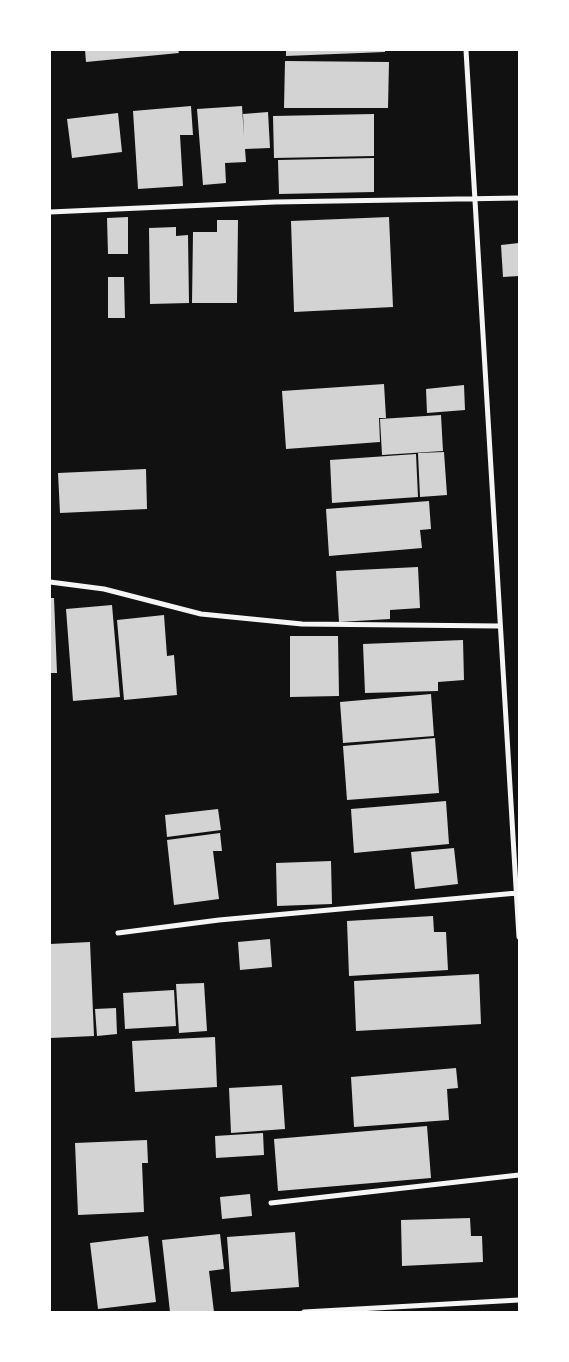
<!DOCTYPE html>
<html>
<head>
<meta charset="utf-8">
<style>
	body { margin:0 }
	#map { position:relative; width:569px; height:1362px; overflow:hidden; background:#111; font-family:"Source Sans 3",sans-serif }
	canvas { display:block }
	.frame { position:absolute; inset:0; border:51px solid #fff; pointer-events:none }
</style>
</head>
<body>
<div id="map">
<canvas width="569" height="1362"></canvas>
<div class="frame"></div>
</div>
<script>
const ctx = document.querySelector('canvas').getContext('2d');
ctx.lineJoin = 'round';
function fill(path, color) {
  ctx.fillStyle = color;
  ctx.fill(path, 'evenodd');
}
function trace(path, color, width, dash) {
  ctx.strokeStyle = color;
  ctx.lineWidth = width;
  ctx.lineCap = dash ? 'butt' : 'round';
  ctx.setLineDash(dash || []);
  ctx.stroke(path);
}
fill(new Path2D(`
	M 85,50 L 178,50 L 179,53 L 86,62 Z
	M 286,50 L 385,50 L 385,52 L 286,56 Z
	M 285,61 L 389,62 L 388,108 L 284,108 Z
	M 191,106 L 193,135 L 180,135 L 183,186 L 138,189 L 133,111 Z
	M 242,106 L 244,137 L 243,114 L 268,112 L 270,148 L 245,149 L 246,162 L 225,163 L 226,183 L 203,185 L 197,109 Z
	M 118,113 L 122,152 L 72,158 L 67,119 Z
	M 374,114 L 374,156 L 274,158 L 273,116 Z
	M 374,158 L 374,192 L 279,194 L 278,160 Z
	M 128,217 L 128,254 L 108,254 L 107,218 Z
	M 389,217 L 393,307 L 294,312 L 291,221 Z
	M 217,220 L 238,220 L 237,303 L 192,303 L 193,232 L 217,232 Z
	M 176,227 L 176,236 L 188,235 L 189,303 L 150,304 L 149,228 Z
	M 519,243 L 519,276 L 503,277 L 501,245 Z
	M 108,277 L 124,277 L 125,318 L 108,318 Z
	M 384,384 L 386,418 L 379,418 L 380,442 L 286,449 L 282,391 Z
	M 464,385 L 465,410 L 427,413 L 426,389 Z
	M 441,415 L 443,451 L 382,455 L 380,419 Z
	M 444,452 L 447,495 L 420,497 L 418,453 Z
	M 416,454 L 418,497 L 332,503 L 330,460 Z
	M 146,469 L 147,509 L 60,513 L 58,473 Z
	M 429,501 L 431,529 L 420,530 L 422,548 L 329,556 L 326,509 Z
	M 418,567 L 420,608 L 390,610 L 390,619 L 339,622 L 336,571 Z
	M 50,598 L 54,598 L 57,673 L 50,673 Z
	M 112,605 L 120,697 L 73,701 L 66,609 Z
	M 164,615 L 167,656 L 174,655 L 177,695 L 124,700 L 117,620 Z
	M 290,636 L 338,636 L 339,696 L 290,697 Z
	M 463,640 L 464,680 L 438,682 L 438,691 L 365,693 L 363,644 Z
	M 431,694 L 434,736 L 343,743 L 340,702 Z
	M 435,738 L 439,793 L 347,800 L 343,746 Z
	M 446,801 L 449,844 L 354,853 L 351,809 Z
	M 218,809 L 221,830 L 167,837 L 165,815 Z
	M 220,833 L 222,851 L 213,851 L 219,899 L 174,905 L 167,840 Z
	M 454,848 L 458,884 L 415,889 L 411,852 Z
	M 331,861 L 332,904 L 277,906 L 276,863 Z
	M 433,916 L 434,932 L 446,932 L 448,970 L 349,976 L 347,921 Z
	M 270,939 L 272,967 L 240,970 L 238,942 Z
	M 90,942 L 94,1036 L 50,1038 L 50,944 Z
	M 479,974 L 481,1024 L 356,1031 L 354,981 Z
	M 204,983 L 207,1031 L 179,1033 L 176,984 Z
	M 174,990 L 176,1026 L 125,1029 L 123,993 Z
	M 116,1008 L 117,1034 L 97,1036 L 95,1009 Z
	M 215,1037 L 217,1087 L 135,1092 L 132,1041 Z
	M 456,1068 L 458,1088 L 447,1089 L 449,1120 L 354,1127 L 351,1077 Z
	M 282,1085 L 285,1129 L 231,1133 L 229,1088 Z
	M 427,1126 L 431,1178 L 278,1191 L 274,1139 Z
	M 263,1133 L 264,1155 L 216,1158 L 215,1136 Z
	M 147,1140 L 148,1163 L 142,1163 L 144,1212 L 78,1215 L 75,1143 Z
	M 250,1194 L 252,1216 L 222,1219 L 220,1197 Z
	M 470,1218 L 471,1236 L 482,1236 L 483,1262 L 402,1266 L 401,1220 Z
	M 295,1232 L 299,1287 L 231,1292 L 227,1237 Z
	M 220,1234 L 224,1269 L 209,1271 L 214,1312 L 170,1312 L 162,1240 Z
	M 148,1236 L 156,1302 L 98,1309 L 90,1243 Z`), '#d3d3d3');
trace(new Path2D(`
	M 466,50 L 519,937
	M 50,212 L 275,202 L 519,198
	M 50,582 L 104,589 L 201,614 L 302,624 L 499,626
	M 118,933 L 219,920 L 517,893
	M 271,1203 L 519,1175
	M 304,1312 L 519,1300`), '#f5f5f5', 5);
</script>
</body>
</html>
